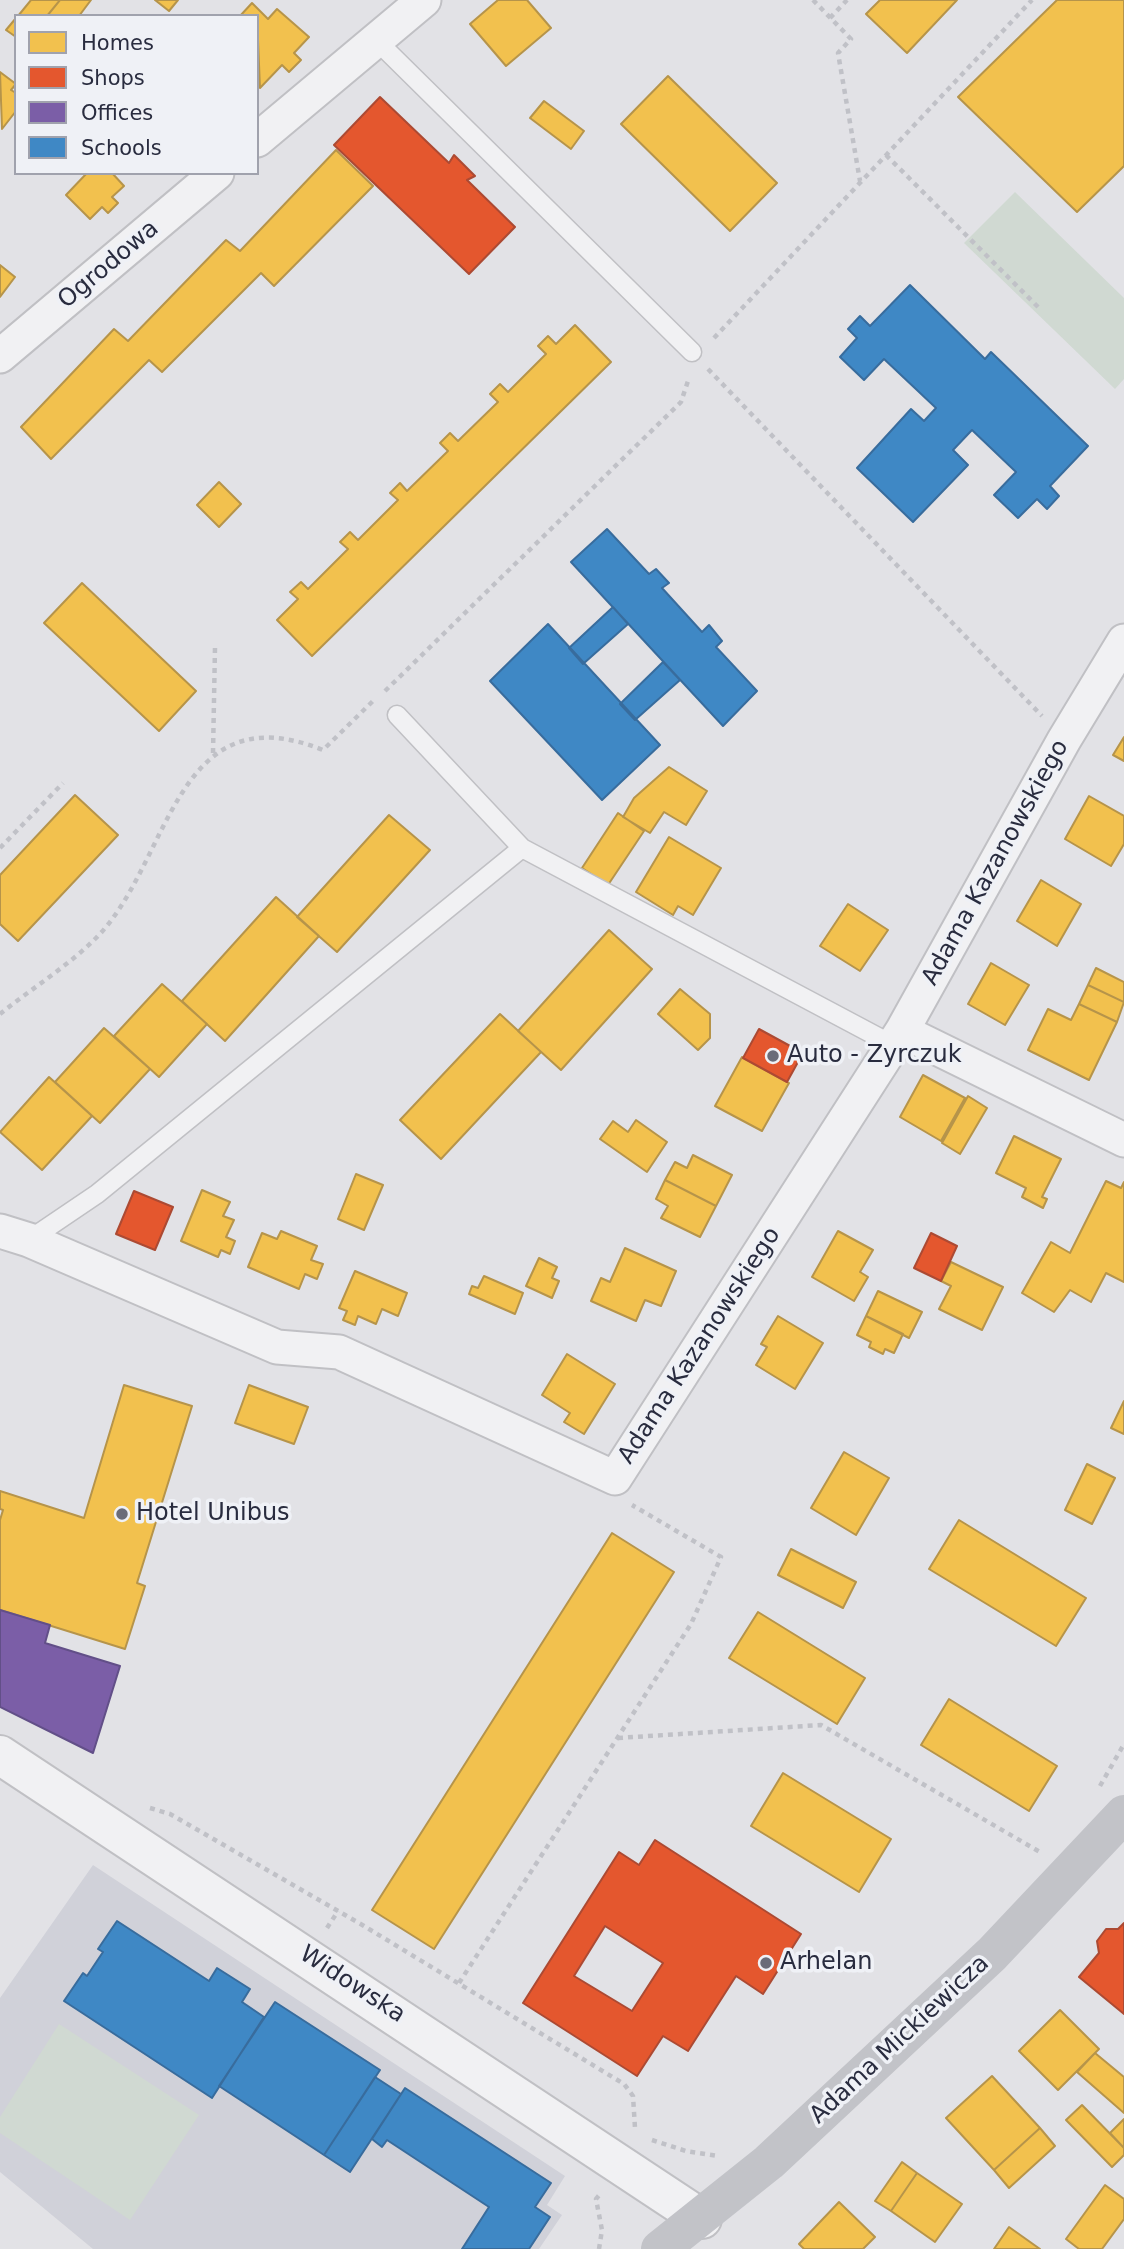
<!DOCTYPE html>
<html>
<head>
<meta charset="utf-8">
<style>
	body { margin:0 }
	#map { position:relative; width:1124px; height:2249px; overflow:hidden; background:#e2e2e6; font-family:"DejaVu Sans",sans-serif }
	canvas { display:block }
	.legend { position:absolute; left:14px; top:14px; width:245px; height:161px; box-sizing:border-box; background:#eff1f6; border:2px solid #a0a2ad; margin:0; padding:9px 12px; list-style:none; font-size:21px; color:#292c3f }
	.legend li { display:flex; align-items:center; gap:14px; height:35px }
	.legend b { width:35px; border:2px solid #a0a2ad }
</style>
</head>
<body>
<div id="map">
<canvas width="1124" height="2249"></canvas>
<ul class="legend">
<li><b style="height:19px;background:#f2c14e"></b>Homes</li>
<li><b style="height:19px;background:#e4572e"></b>Shops</li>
<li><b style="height:19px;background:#7b5ea7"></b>Offices</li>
<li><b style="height:19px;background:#3f88c5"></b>Schools</li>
</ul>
</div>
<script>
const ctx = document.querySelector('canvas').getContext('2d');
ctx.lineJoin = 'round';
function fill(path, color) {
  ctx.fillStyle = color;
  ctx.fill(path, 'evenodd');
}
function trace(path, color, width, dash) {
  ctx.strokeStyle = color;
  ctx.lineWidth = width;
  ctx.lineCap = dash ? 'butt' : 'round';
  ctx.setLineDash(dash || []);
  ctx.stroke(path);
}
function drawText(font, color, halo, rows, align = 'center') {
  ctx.font = font + ' "DejaVu Sans",sans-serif';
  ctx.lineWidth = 7;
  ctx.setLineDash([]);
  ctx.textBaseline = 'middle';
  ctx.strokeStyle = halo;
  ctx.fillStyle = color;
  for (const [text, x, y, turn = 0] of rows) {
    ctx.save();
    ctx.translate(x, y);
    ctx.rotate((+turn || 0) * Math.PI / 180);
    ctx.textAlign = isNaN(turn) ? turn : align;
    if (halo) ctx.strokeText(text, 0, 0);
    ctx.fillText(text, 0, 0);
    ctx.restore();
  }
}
fill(new Path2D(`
	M 93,1865 L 565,2176 L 547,2205 L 562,2215 L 539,2249 L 93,2249 L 0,2172 L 0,1998 Z`), '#d0d1d9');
fill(new Path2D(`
	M 1015,192 L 1124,298 L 1124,379 L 1115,389 L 964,243 Z
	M 59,2024 L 199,2115 L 130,2220 L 0,2133 L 0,2117 Z`), '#d0d9d2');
const homes = new Path2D(`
	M 31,0 L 60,0 L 47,16 L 18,16 Z
	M 60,0 L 91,0 L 79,16 L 47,16 Z
	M 155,0 L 178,0 L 169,11 Z
	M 498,0 L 527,0 L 551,28 L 506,66 L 470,24 Z
	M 880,0 L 957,0 L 907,53 L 866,14 Z
	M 1057,0 L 1124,0 L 1124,166 L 1077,212 L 958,97 Z
	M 252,3 L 268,19 L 277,9 L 309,37 L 294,53 L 301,60 L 289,72 L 282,65 L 260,88 L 257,16 L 240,16 Z
	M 16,18 L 16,37 L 6,30 Z
	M 0,72 L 16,84 L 11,90 L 16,93 L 16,111 L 2,129 Z
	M 668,76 L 777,183 L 730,231 L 621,124 Z
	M 544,101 L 584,131 L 571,149 L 530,118 Z
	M 336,150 L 373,186 L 274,286 L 261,273 L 162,372 L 149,360 L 51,459 L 21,427 L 114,329 L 128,341 L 226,240 L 240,251 Z
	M 87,173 L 112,173 L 124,186 L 112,197 L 118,203 L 108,213 L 102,207 L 90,219 L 66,195 Z
	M 0,265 L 15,277 L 0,297 Z
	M 575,325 L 611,362 L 312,656 L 277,620 L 298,599 L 290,592 L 301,582 L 308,589 L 348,549 L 340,542 L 350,532 L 358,540 L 398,500 L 390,493 L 400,483 L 407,491 L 448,451 L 440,443 L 450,433 L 458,441 L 498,402 L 490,394 L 500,384 L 508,392 L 546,354 L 538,346 L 548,336 L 556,344 Z
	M 219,482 L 241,504 L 219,527 L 197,505 Z
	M 82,583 L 196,691 L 159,731 L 44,623 Z
	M 1124,737 L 1124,761 L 1113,755 Z
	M 669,767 L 707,791 L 686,825 L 664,812 L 650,833 L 623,817 L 634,798 Z
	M 75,795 L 118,835 L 18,941 L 0,924 L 0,875 Z
	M 1089,796 L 1124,816 L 1124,844 L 1111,866 L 1065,839 Z
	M 618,813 L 644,831 L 608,885 L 582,868 Z
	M 389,815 L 430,850 L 337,952 L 297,917 Z
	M 669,837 L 721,868 L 693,915 L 678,906 L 673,915 L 636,892 Z
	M 1041,880 L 1081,904 L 1057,946 L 1017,921 Z
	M 276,897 L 319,936 L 225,1041 L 182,1001 Z
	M 848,904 L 888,930 L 860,971 L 820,946 Z
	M 609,930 L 652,969 L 561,1070 L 518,1031 Z
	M 991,963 L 1029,985 L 1005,1025 L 968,1004 Z
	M 1096,968 L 1124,982 L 1124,1002 L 1088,985 Z
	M 162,984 L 207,1024 L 159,1077 L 114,1036 Z
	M 1088,985 L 1124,1002 L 1117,1022 L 1079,1004 Z
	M 680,989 L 710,1014 L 710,1038 L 698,1050 L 658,1014 Z
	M 1079,1004 L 1117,1022 L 1089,1080 L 1028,1050 L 1048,1009 L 1071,1020 Z
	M 500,1014 L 541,1052 L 441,1159 L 400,1120 Z
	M 104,1028 L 150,1069 L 100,1123 L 55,1082 Z
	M 742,1057 L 789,1083 L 762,1131 L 715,1106 Z
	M 923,1075 L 965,1098 L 941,1141 L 900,1117 Z
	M 49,1077 L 92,1116 L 42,1170 L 0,1132 Z
	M 968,1096 L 987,1108 L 960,1154 L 942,1143 Z
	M 636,1120 L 667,1142 L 647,1172 L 600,1139 L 613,1121 L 628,1132 Z
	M 1014,1136 L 1061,1159 L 1042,1197 L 1047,1199 L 1043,1208 L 1022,1197 L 1026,1188 L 996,1173 Z
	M 693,1155 L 732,1175 L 716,1206 L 665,1180 L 675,1162 L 687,1168 Z
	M 356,1174 L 383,1185 L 364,1230 L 338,1219 Z
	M 665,1180 L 716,1206 L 700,1237 L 661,1218 L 668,1206 L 656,1199 Z
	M 1106,1181 L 1121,1188 L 1124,1182 L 1124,1282 L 1106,1273 L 1091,1302 L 1070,1290 L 1054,1312 L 1022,1293 L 1051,1242 L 1070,1253 Z
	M 202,1190 L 230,1202 L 223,1216 L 234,1220 L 226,1237 L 235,1241 L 230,1254 L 221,1250 L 218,1257 L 181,1241 Z
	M 281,1231 L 317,1246 L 311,1260 L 323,1264 L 317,1279 L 305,1274 L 299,1289 L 248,1267 L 262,1233 L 277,1239 Z
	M 838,1231 L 873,1250 L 860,1272 L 868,1277 L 854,1301 L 812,1277 Z
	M 625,1248 L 676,1271 L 661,1306 L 645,1300 L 636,1321 L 591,1301 L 601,1278 L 610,1282 Z
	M 539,1258 L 557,1267 L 552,1278 L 559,1281 L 552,1298 L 526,1286 Z
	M 951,1262 L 1003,1287 L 982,1330 L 939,1309 L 951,1286 L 941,1281 Z
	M 355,1271 L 407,1293 L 398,1316 L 382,1309 L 376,1324 L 358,1316 L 355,1325 L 343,1320 L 347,1311 L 339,1308 Z
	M 484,1276 L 523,1293 L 515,1314 L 469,1294 L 472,1286 L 478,1288 Z
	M 878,1291 L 922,1312 L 909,1338 L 866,1316 Z
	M 778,1316 L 823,1343 L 795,1389 L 756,1365 L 767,1347 L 761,1344 Z
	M 866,1316 L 903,1334 L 894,1353 L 885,1349 L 883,1354 L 869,1347 L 871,1342 L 857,1335 Z
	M 567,1354 L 615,1384 L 584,1434 L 564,1422 L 570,1413 L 542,1395 Z
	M 124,1385 L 192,1406 L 137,1583 L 145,1586 L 125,1649 L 0,1610 L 0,1520 L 3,1510 L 0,1509 L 0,1491 L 84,1518 Z
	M 249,1385 L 308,1407 L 294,1444 L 235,1423 Z
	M 1124,1401 L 1124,1434 L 1111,1428 Z
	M 844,1452 L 889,1478 L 856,1535 L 811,1508 Z
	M 1087,1464 L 1115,1478 L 1092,1524 L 1065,1510 Z
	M 959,1520 L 1086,1598 L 1056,1646 L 929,1569 Z
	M 612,1533 L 674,1572 L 434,1949 L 372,1910 Z
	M 791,1549 L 856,1582 L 843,1608 L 778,1575 Z
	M 758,1612 L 865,1678 L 837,1724 L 729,1658 Z
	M 949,1699 L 1057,1766 L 1029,1811 L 921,1745 Z
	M 783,1773 L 891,1839 L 859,1892 L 751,1826 Z
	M 1060,2010 L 1099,2049 L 1058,2090 L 1019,2051 Z
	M 1095,2053 L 1124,2077 L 1124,2113 L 1077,2072 Z
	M 992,2076 L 1040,2128 L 994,2170 L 946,2118 Z
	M 1082,2105 L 1124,2148 L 1124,2155 L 1112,2167 L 1066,2120 Z
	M 1124,2119 L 1124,2148 L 1110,2133 Z
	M 1040,2128 L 1055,2146 L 1009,2188 L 994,2170 Z
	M 902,2162 L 917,2173 L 891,2211 L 875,2201 Z
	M 917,2173 L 962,2204 L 935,2242 L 891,2211 Z
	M 1105,2185 L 1124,2199 L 1124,2219 L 1102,2249 L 1079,2249 L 1066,2239 Z
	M 839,2202 L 875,2237 L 863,2249 L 804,2249 L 799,2244 Z
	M 1009,2227 L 1040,2249 L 994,2249 Z`);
fill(homes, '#f2c14e');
trace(homes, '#b6944a', 2);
const shops = new Path2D(`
	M 380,97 L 449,163 L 454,155 L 475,176 L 467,180 L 515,227 L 469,274 L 334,145 Z
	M 759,1029 L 803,1053 L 787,1082 L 743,1058 Z
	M 134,1191 L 173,1207 L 155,1250 L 116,1234 Z
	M 931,1233 L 957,1246 L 941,1281 L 914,1268 Z
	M 655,1840 L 801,1934 L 763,1994 L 736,1976 L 688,2051 L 663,2036 L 637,2076 L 523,2003 L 619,1852 L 639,1865 ZM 605,1926 L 663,1963 L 632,2011 L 574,1976 Z
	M 1124,1923 L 1124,2014 L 1079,1977 L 1099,1953 L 1097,1941 L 1106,1929 L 1118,1929 Z`);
fill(shops, '#e4572e');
trace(shops, '#ac4a33', 2);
const offices = new Path2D(`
	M 0,1610 L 50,1625 L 45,1643 L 120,1666 L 93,1753 L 0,1707 Z`);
fill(offices, '#7b5ea7');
trace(offices, '#624f88', 2);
const schools = new Path2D(`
	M 910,285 L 985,359 L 991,352 L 1088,446 L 1050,486 L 1059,496 L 1047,509 L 1037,499 L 1018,518 L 994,495 L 1016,472 L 972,430 L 953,450 L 968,465 L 913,522 L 857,468 L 911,409 L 924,421 L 936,408 L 884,359 L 864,380 L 840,357 L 857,338 L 848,329 L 860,316 L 870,326 Z
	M 607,529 L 649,574 L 656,569 L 669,583 L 662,588 L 702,632 L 709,625 L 722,641 L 716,647 L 757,691 L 723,726 L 571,562 Z
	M 613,607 L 628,624 L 583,664 L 569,648 Z
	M 548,624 L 660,745 L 602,800 L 490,681 Z
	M 663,662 L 680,680 L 635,720 L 620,704 Z
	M 117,1921 L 209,1981 L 217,1968 L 250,1989 L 242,2002 L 264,2017 L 212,2098 L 64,2001 L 83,1973 L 87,1976 L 103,1952 L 98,1949 Z
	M 275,2002 L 380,2070 L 324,2155 L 219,2086 Z
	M 375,2077 L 401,2094 L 350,2172 L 324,2155 Z
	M 405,2088 L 551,2183 L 535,2207 L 550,2217 L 529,2249 L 462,2249 L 489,2207 L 387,2140 L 382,2147 L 372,2139 Z`);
fill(schools, '#3f88c5');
trace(schools, '#386c9d', 2);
const service = new Path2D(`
	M 376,40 L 692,352
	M 397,715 L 522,848 L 893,1045
	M 29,1240 L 97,1194 L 522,848`);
const minor = new Path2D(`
	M 257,140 L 424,0
	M 0,356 L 217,173
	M 902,1031 L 1124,1140
	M 0,1231 L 29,1240 L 277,1347 L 339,1352 L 615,1478 L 902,1031 L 1064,740 L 1124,641`);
const tertiary = new Path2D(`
	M 0,1755 L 702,2219`);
trace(service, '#c0c0c4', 21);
trace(minor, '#c0c0c4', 37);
trace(tertiary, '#c0c0c4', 42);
trace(new Path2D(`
	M 813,0 L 851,39 L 838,53 L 860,181
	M 830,18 L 847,0
	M 886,155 L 1041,310
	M 714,338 L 1032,0
	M 708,369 L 1042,716
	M 385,691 L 681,402 L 689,378
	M 213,753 L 215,647
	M 0,848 L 63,783
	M 0,1014 C 31,989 68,966 96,938 C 171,863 174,690 323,750 L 373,701
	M 618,1738 L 821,1725 L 1040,1852
	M 1100,1786 L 1124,1744
	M 150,1808 L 170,1814 L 364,1926 L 624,2084 L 633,2096 L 635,2128 L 638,2130
	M 327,1928 L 338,1911
	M 459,1983 L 691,1624 L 721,1557 L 632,1505
	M 652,2140 L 686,2151 L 718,2156
	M 599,2249 L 602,2230 L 596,2199 L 601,2193`), '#c0c1c7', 4.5, [5, 5]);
trace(service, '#f1f1f3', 18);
trace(minor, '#f1f1f3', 33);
trace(tertiary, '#f1f1f3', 38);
trace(new Path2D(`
	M 660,2249 L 769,2162 L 992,1954 L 1124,1814`), '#c2c3c8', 38);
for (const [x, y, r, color] of [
	[773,1056,7,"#6a6c79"],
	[122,1514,7,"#6a6c79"],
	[766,1963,7,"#6a6c79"]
]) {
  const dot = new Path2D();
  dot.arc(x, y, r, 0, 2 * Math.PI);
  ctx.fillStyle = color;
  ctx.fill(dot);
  trace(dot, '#eff1f6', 2.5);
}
drawText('24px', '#292c3f', '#eff1f6', [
	["Ogrodowa",109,265,-40],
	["Adama Kazanowskiego",996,863,-61],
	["Adama Kazanowskiego",700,1346,-57],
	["Widowska",352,1985,33],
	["Adama Mickiewicza",900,2040,-43]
]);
drawText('24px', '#292c3f', '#eff1f6', [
	["Auto - Zyrczuk",787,1056],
	["Hotel Unibus",136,1514],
	["Arhelan",780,1963]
], 'left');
</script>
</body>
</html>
